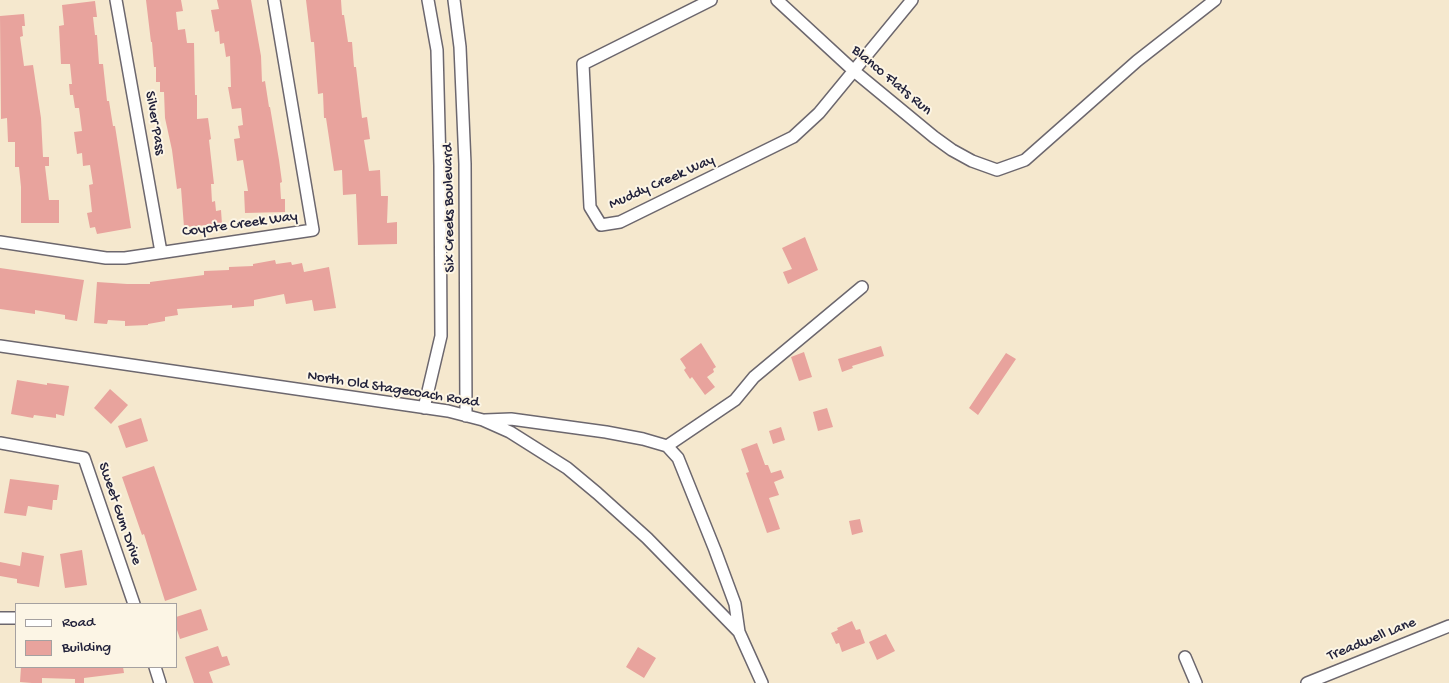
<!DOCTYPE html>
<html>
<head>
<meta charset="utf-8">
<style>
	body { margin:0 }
	#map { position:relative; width:1449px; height:683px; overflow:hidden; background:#f5e8ce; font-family:"Gochi Hand",sans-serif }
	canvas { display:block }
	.legend { position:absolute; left:15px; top:603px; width:162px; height:65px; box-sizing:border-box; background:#fcf5e5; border:1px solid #a5a1a1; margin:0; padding:6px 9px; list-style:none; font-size:15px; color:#22223b }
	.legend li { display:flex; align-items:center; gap:10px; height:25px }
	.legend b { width:25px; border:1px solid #a5a1a1 }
</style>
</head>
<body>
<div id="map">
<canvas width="1449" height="683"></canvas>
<ul class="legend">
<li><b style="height:6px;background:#fff"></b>Road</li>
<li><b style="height:14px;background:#e8a39d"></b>Building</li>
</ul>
</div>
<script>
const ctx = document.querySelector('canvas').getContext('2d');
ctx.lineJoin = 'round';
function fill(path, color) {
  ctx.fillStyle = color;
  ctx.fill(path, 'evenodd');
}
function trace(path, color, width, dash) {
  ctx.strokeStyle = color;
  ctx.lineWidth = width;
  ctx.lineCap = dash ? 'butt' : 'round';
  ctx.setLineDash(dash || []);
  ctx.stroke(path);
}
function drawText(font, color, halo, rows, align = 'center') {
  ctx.font = font + ' "Gochi Hand",sans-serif';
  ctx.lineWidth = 4;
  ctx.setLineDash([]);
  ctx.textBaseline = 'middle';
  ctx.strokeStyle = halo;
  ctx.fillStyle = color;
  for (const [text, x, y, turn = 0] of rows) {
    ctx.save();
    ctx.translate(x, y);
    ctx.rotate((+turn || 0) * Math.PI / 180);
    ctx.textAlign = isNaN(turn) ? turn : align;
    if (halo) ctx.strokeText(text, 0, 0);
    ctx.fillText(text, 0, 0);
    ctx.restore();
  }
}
fill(new Path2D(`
	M 146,0 L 181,0 L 183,11 L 176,12 L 178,30 L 185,29 L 187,43 L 194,43 L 195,95 L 197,95 L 197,119 L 208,118 L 211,139 L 209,140 L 214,184 L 211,184 L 212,202 L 215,201 L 216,211 L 221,210 L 222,224 L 184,227 L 181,188 L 177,189 L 172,150 L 165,118 L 164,92 L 160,92 L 160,82 L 156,82 L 156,67 L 154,67 L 152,42 L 151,42 Z
	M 217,0 L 251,0 L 261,56 L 262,82 L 265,81 L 269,107 L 270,107 L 279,160 L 282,182 L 280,183 L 281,199 L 285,199 L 285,212 L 245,213 L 244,191 L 248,191 L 243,160 L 237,161 L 234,139 L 240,138 L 238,126 L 243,125 L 241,108 L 232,109 L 228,87 L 231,87 L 230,56 L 226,57 L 224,43 L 220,44 L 219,31 L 215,32 L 211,10 L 219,9 Z
	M 306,0 L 341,0 L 342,15 L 344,15 L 348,42 L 352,42 L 354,67 L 356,67 L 362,118 L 367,117 L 370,139 L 364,140 L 369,171 L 380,170 L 381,196 L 388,196 L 387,223 L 397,222 L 397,244 L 358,245 L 356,194 L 343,195 L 342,170 L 334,171 L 326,118 L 324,118 L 323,93 L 318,94 L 314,42 L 311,42 Z
	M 95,1 L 97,17 L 93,17 L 95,35 L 97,35 L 99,64 L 103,64 L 107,101 L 109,101 L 113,126 L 115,126 L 131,228 L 97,234 L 95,227 L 90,228 L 87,213 L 92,212 L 89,185 L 93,184 L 90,165 L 83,166 L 82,153 L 77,154 L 74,132 L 82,131 L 79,108 L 75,108 L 73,95 L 70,95 L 69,84 L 72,84 L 70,64 L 61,64 L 59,26 L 64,25 L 62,5 Z
	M 24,14 L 25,26 L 22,26 L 23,36 L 20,37 L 24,66 L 33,65 L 41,118 L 43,157 L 49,157 L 49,166 L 45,166 L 49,200 L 59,200 L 59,223 L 21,223 L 21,187 L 19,167 L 15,167 L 15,142 L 8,142 L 7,118 L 1,119 L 0,16 Z
	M 805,237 L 818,270 L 788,284 L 783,272 L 792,269 L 782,248 Z
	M 275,260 L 276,264 L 291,262 L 292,265 L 302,263 L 304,272 L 329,267 L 336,308 L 314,311 L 312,300 L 286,304 L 284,294 L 254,300 L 254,306 L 232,308 L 232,305 L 177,309 L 178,315 L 165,317 L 165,321 L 148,324 L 148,325 L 125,326 L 125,321 L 108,320 L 107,324 L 94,323 L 97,282 L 127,284 L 150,284 L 150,282 L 204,275 L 204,271 L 229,270 L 229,267 L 253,266 L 253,264 Z
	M 0,268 L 84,280 L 77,321 L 65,319 L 65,315 L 35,310 L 35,314 L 0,309 Z
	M 701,343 L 716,367 L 713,369 L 714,372 L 707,377 L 715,387 L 705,395 L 692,377 L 690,379 L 684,370 L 686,368 L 680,359 Z
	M 881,346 L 884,356 L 852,366 L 853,368 L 842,372 L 838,359 Z
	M 804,352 L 812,377 L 799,381 L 791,357 Z
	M 1006,353 L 1016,359 L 978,415 L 969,408 Z
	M 17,380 L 47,385 L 47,383 L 69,386 L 64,416 L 56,414 L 56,418 L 34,415 L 33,418 L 11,414 Z
	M 110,389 L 128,405 L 111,424 L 94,408 Z
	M 827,408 L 833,427 L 818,431 L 813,412 Z
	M 141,418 L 148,441 L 126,448 L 118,426 Z
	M 781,427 L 785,440 L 773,444 L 769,431 Z
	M 757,443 L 765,465 L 768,465 L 771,473 L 781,470 L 784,478 L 774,482 L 779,495 L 769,498 L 780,529 L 767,533 L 746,473 L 749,472 L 741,449 Z
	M 154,466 L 197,590 L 165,601 L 144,534 L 142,535 L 122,477 Z
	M 10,479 L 59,485 L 57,500 L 53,500 L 52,510 L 28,506 L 26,516 L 4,513 Z
	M 860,519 L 863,532 L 852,535 L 849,521 Z
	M 82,550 L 87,585 L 65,588 L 60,554 Z
	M 22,552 L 44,556 L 39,587 L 17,583 L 17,579 L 0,576 L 0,562 L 20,566 Z
	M 201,609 L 208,630 L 180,639 L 176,627 L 176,617 Z
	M 852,621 L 856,630 L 860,629 L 865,643 L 842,652 L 839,643 L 836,644 L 831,633 L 838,630 L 837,628 Z
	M 886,634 L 895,651 L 877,660 L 869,642 Z
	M 218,646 L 222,657 L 227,656 L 230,665 L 209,672 L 213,683 L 194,683 L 185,657 Z
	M 638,647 L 656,658 L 644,678 L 626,667 Z
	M 21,667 L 123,667 L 124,673 L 84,678 L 84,683 L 75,683 L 75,679 L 42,678 L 42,683 L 32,683 L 20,682 Z`), '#e8a39d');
const minor = new Path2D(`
	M 116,0 L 161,252
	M 454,0 L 460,47 L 465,164 L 466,416
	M 711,0 L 583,64 L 590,207 L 601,225 L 620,222 L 793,137 L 819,113 L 912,0
	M 777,0 L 854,71 L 934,137 L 952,150 L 972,161 L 997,170 L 1025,160 L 1137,61 L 1215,0
	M 0,242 L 106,258 L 125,258 L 313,230 L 274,0
	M 0,346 L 448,411 L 483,420 L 510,432 L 567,468 L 597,493 L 647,538 L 739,632 L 762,683
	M 424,408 L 441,336 L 440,166 L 437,50 L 428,0
	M 485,420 L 511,419 L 606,432 L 643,439 L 667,446 L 678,458 L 715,550 L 735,604 L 739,632
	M 0,443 L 84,458 L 134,604
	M 667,446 L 735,400 L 754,377 L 862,287
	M 0,618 L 16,618
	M 1185,657 L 1196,683
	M 155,667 L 160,683
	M 1307,683 L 1449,626`);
trace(minor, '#6c676e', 14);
trace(minor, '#fff', 11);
drawText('15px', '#22223b', '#fcf5e5', [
	["Blanco Flats Run",891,81,40],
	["Silver Pass",154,123,80],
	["Muddy Creek Way",662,183,-24],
	["Six Creeks Boulevard",450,208,-91],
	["Coyote Creek Way",240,225,-8],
	["North Old Stagecoach Road",393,390,9],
	["Sweet Gum Drive",119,514,71],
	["Treadwell Lane",1372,640,-22]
]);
</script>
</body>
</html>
